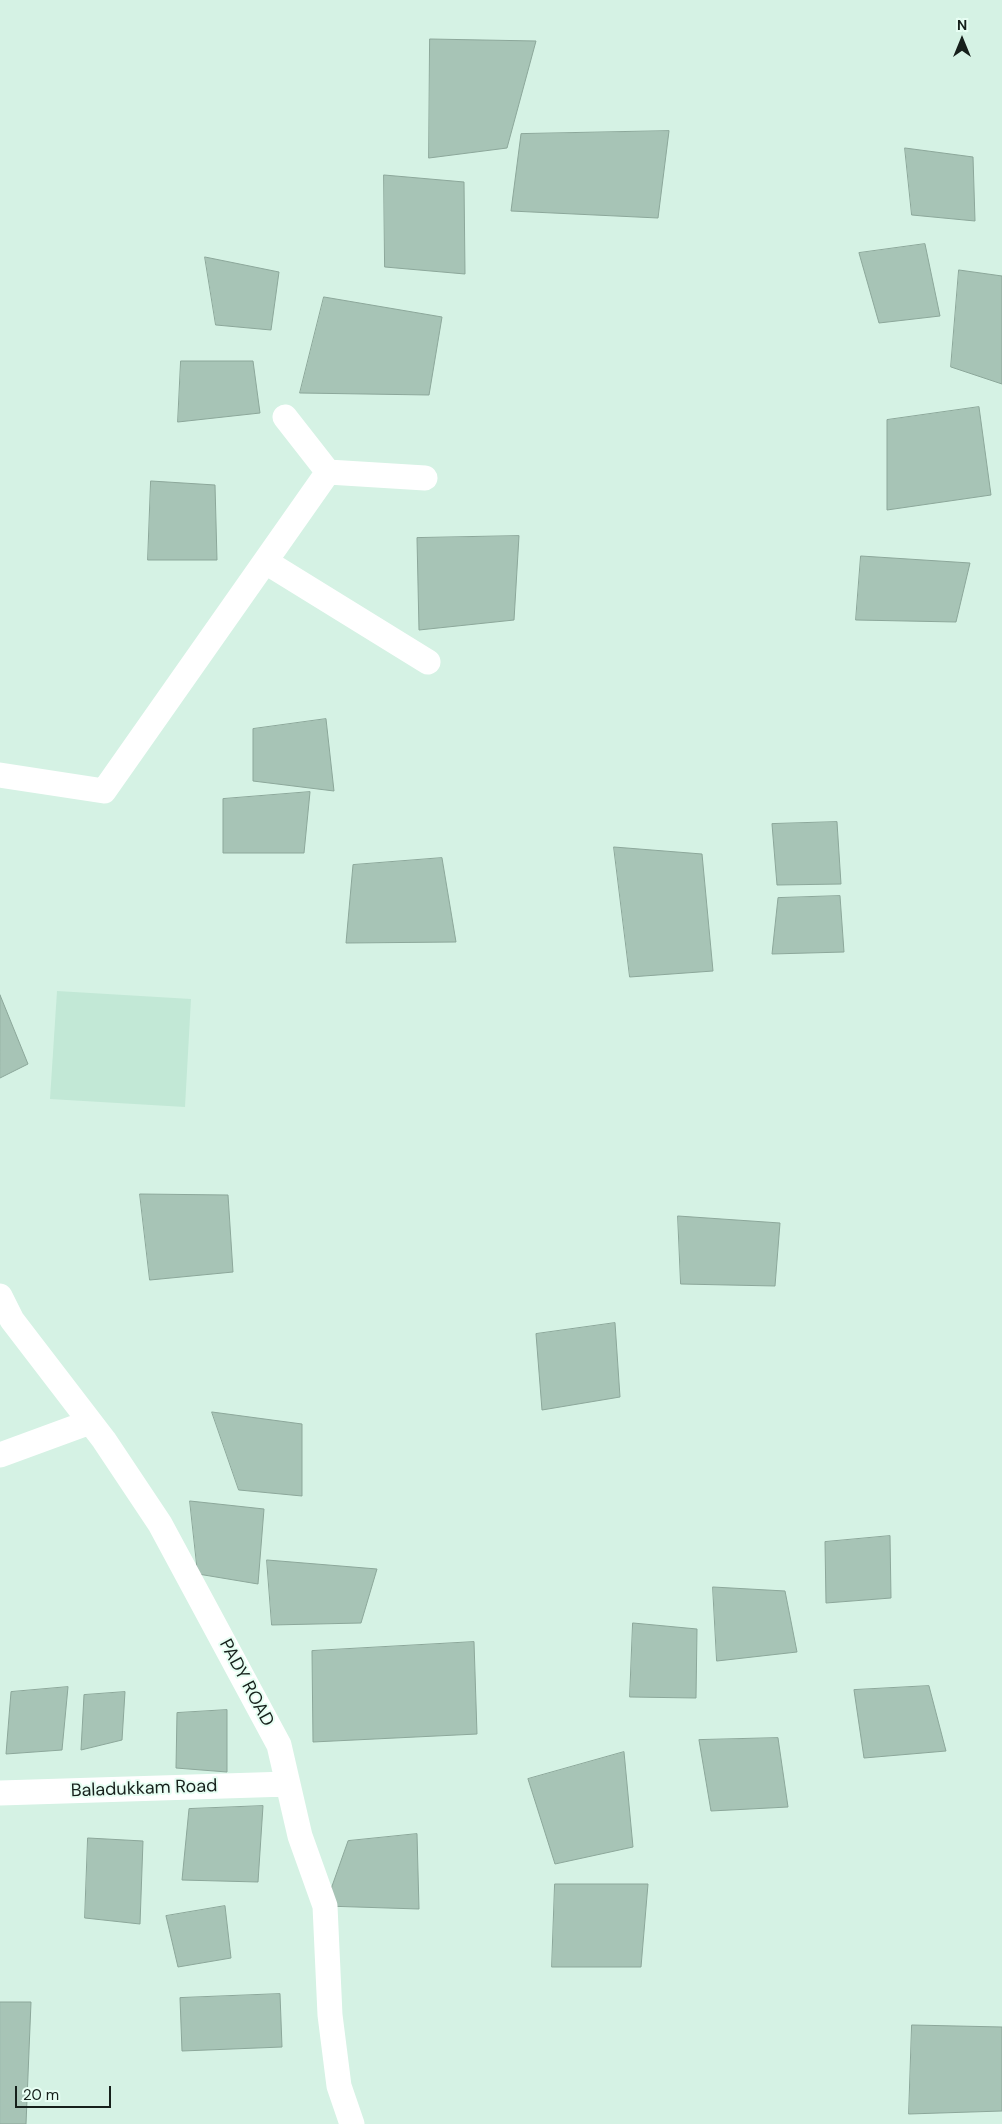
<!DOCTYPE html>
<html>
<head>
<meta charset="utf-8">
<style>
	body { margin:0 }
	#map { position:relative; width:1002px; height:2124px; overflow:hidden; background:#d5f2e4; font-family:"DM Sans",sans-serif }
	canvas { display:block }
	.north { position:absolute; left:937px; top:15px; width:50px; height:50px; -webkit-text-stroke:4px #e7fef3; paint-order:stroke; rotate:0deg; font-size:14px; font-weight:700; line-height:20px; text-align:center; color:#16201b }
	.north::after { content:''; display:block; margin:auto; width:18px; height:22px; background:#16201b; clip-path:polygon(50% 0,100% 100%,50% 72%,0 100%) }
	.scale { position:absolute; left:15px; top:2086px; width:96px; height:22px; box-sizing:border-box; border:2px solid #16201b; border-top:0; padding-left:6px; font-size:15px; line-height:18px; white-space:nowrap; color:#16201b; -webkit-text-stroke:4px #e7fef3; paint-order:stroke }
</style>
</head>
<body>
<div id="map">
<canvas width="1002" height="2124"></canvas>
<div class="north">N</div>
<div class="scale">20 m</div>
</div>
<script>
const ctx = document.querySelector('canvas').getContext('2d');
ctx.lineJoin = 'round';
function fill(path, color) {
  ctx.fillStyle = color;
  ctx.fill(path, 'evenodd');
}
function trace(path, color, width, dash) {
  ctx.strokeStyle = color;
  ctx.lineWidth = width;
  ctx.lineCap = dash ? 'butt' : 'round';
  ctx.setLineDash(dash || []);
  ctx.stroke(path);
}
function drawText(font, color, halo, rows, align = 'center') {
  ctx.font = font + ' "DM Sans",sans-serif';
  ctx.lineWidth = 4;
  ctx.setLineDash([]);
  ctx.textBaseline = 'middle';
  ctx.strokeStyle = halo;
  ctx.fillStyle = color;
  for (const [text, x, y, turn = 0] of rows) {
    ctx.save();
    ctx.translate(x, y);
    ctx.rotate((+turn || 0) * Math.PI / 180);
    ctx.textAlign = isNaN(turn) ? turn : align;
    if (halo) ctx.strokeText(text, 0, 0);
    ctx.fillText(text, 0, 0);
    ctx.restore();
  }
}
fill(new Path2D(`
	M 57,991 L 191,999 L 185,1107 L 50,1099 Z`), '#c2e8d6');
const building = new Path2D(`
	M 430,39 L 536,41 L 507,148 L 429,158 Z
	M 669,131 L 658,218 L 511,211 L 521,134 Z
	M 905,148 L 973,157 L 975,221 L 912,215 Z
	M 384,175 L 464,182 L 465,274 L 385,267 Z
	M 925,244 L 940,316 L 879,323 L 859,253 Z
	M 205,257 L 279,272 L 271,330 L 216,325 Z
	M 959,270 L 1002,276 L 1002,384 L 951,367 Z
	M 324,297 L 442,317 L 429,395 L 300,393 Z
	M 181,361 L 253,361 L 260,413 L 178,422 Z
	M 979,407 L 991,495 L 887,510 L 887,420 Z
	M 151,481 L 215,485 L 217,560 L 148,560 Z
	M 519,536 L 514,620 L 419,630 L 417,538 Z
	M 861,556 L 970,563 L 956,622 L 856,620 Z
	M 326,719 L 334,791 L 253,781 L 253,729 Z
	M 310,792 L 304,853 L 223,853 L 223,799 Z
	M 837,822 L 841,884 L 777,885 L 772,824 Z
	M 614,847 L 702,854 L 713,971 L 630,977 Z
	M 442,858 L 456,942 L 346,943 L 353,865 Z
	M 840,896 L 844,952 L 772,954 L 778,898 Z
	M 0,995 L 28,1064 L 0,1078 Z
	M 140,1194 L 228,1195 L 233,1272 L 150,1280 Z
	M 678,1216 L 780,1223 L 775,1286 L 681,1284 Z
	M 615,1323 L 620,1397 L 542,1410 L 536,1334 Z
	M 212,1412 L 302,1424 L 302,1496 L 239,1490 Z
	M 190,1501 L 264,1509 L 258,1584 L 198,1574 Z
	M 890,1536 L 891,1598 L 826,1603 L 825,1542 Z
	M 267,1560 L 377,1569 L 361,1623 L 272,1625 Z
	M 713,1587 L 785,1591 L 797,1652 L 717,1661 Z
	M 633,1623 L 697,1629 L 696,1698 L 630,1697 Z
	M 474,1642 L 477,1734 L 313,1742 L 312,1651 Z
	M 929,1686 L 946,1751 L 864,1758 L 854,1690 Z
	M 68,1687 L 62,1750 L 6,1754 L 11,1692 Z
	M 125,1692 L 122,1740 L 81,1750 L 84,1695 Z
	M 227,1710 L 227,1772 L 176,1768 L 177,1713 Z
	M 778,1738 L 788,1807 L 711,1811 L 699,1740 Z
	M 624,1752 L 633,1847 L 555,1864 L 528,1779 Z
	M 263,1806 L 258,1882 L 182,1880 L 189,1809 Z
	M 417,1834 L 419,1909 L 325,1906 L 348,1841 Z
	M 88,1838 L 143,1841 L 140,1924 L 85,1918 Z
	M 555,1884 L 648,1884 L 641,1967 L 552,1967 Z
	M 225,1906 L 231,1958 L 178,1967 L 166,1916 Z
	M 280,1994 L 282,2047 L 182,2051 L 180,1998 Z
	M 0,2002 L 31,2002 L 26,2124 L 0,2124 Z
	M 912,2025 L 1002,2027 L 1002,2111 L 909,2114 Z`);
fill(building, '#a7c4b6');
trace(building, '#8ca79a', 1);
trace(new Path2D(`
	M 328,472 L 425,478
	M 266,562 L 428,662
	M 0,775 L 104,791 L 328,472 L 285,417
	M 0,1296 L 12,1320 L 104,1440 L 160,1524 L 279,1745 L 300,1836 L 325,1906 L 330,2015 L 339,2086 L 352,2124
	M 0,1455 L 90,1422
	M 0,1793 L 288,1784`), '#fff', 25);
drawText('18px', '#16201b', '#e7fef3', [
	["PADY ROAD",246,1683,62],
	["Baladukkam Road",144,1789,-2]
]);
</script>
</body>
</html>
